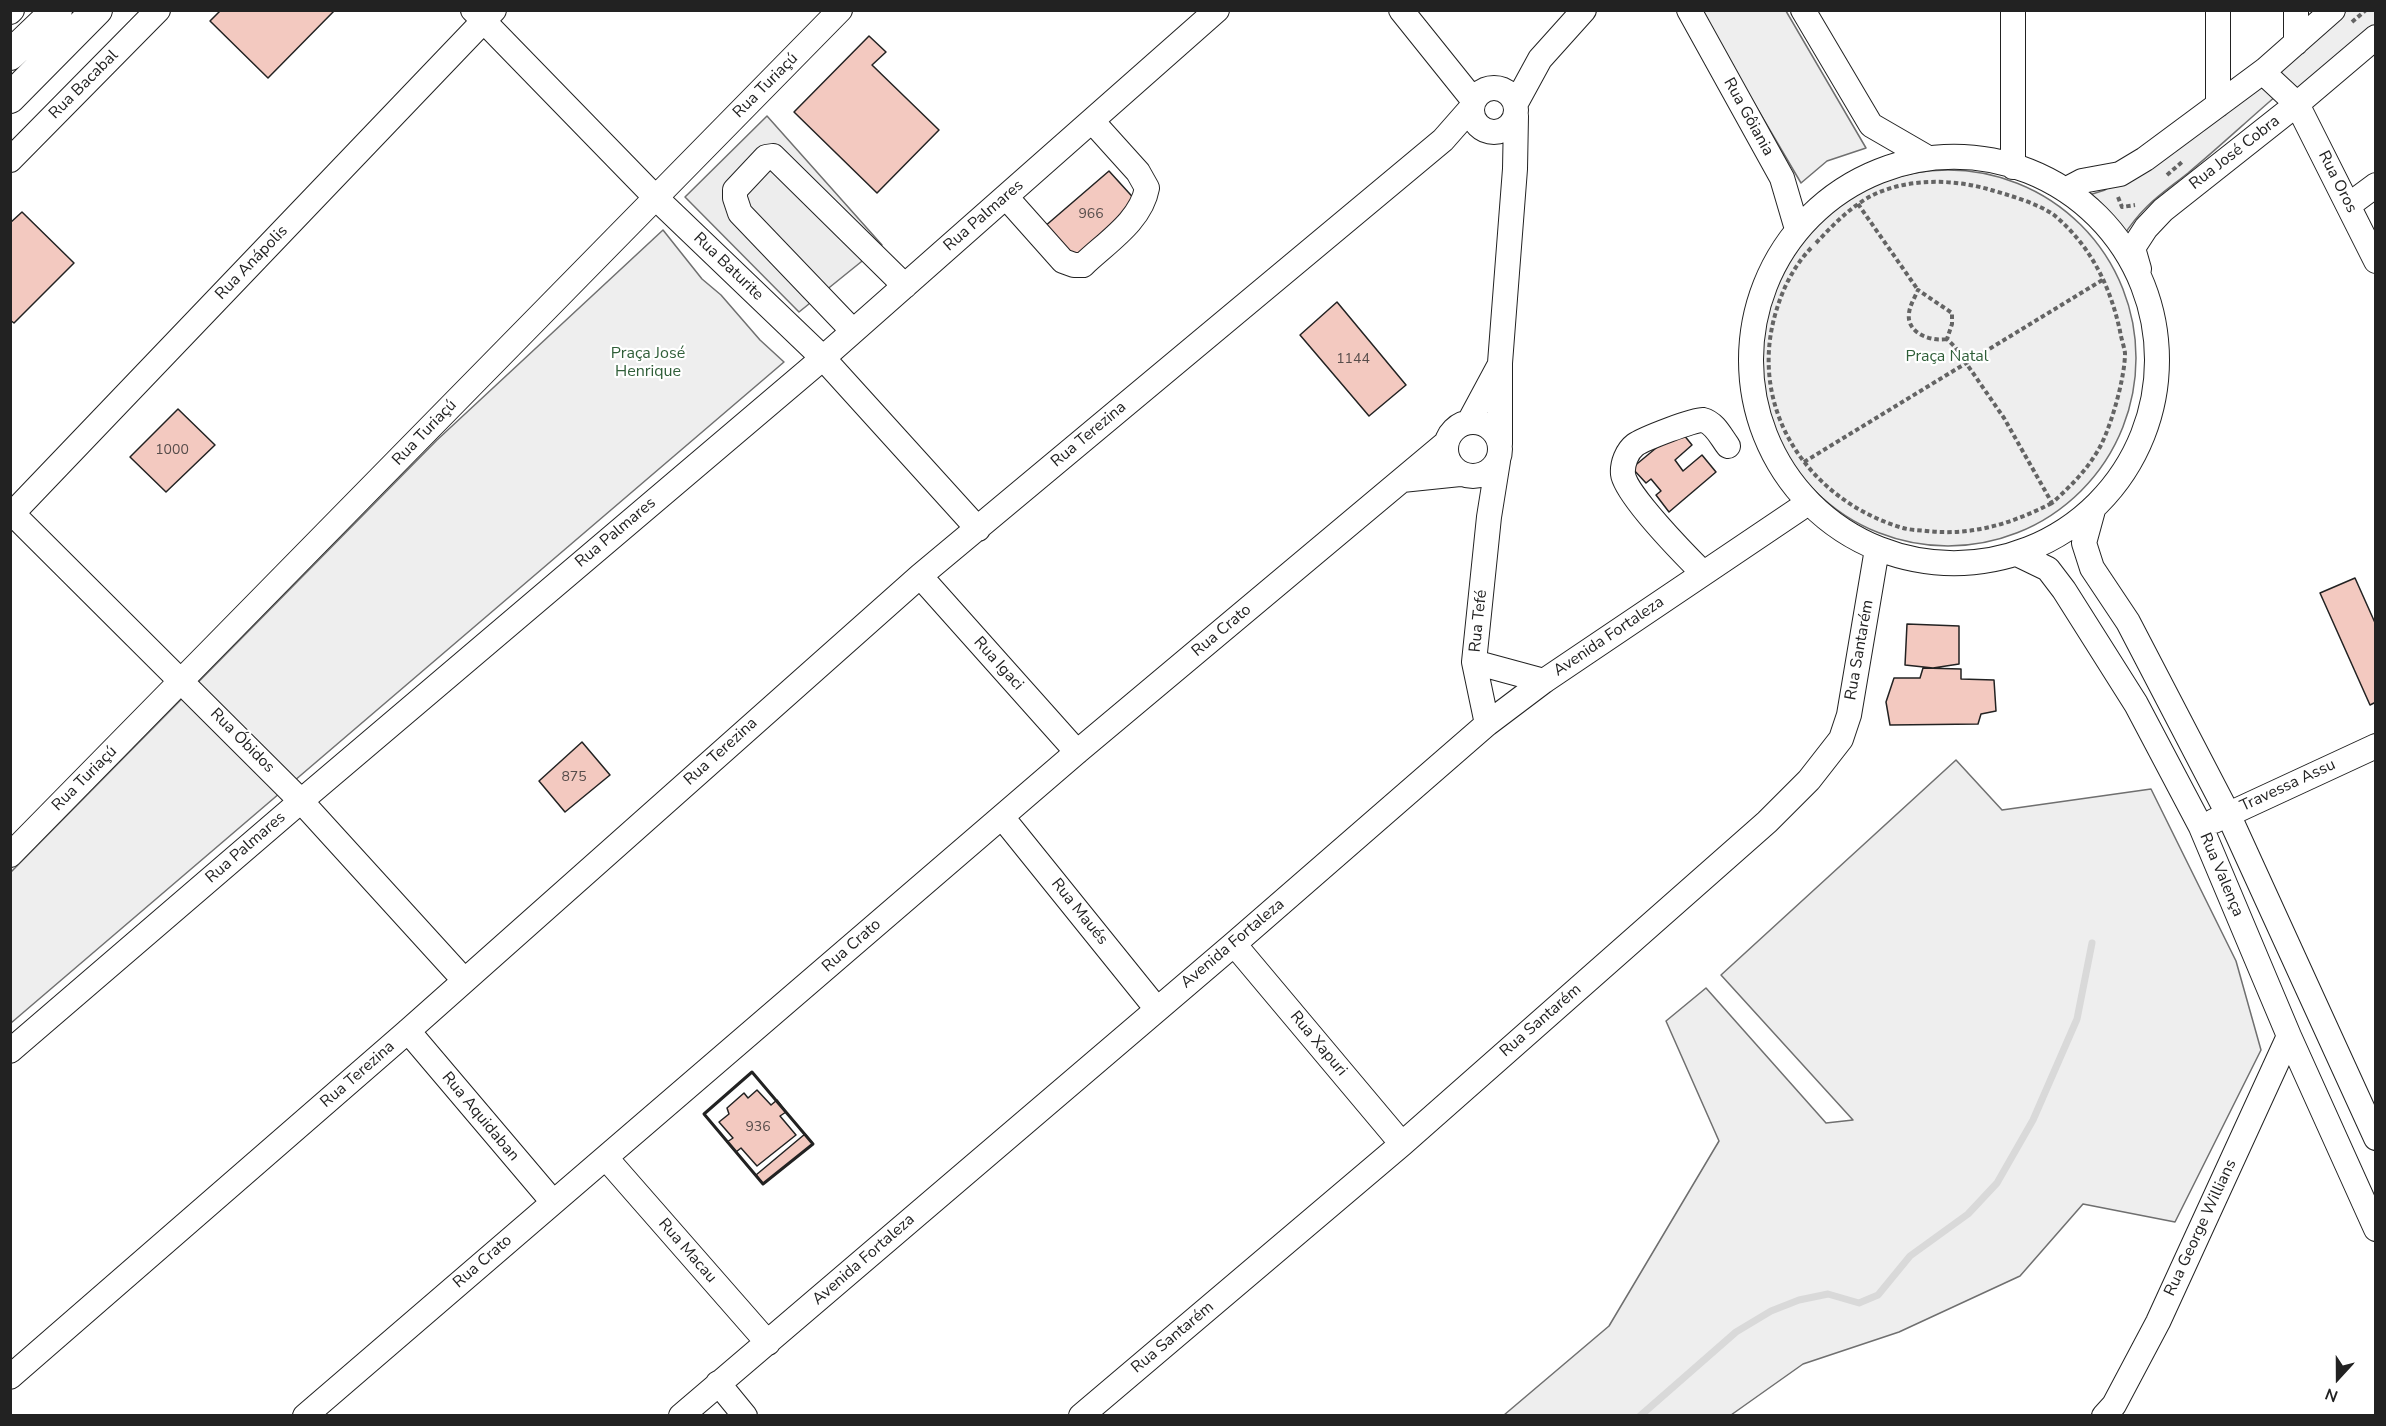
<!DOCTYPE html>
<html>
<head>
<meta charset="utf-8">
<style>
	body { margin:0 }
	#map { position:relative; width:2386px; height:1426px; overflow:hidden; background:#fff; font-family:"Nunito Sans",sans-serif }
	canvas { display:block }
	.frame { position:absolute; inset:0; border:12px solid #222; pointer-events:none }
	.north { position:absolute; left:2308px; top:1348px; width:60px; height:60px; -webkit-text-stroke:4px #fff; paint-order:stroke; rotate:201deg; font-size:16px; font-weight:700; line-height:24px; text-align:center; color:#222 }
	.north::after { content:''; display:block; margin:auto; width:21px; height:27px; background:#222; clip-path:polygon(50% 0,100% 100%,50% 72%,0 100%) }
</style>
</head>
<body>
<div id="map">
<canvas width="2386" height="1426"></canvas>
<div class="frame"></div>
<div class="north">N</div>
</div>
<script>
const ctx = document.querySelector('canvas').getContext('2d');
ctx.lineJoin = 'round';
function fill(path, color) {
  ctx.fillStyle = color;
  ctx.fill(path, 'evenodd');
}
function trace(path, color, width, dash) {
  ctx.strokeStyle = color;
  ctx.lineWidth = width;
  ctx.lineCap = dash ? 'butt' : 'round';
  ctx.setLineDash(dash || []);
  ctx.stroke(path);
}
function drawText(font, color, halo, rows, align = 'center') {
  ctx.font = font + ' "Nunito Sans",sans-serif';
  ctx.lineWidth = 4.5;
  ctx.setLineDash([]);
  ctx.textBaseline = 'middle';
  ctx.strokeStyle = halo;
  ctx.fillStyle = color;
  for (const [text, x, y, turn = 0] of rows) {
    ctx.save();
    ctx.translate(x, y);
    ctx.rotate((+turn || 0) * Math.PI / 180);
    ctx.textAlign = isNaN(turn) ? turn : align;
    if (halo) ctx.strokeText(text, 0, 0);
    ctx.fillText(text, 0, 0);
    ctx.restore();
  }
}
const green = new Path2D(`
	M 1700,11 L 1786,11 L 1866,148 L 1827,161 L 1801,183 Z
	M 2346,11 L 2375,11 L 2375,26 L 2299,92 L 2278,69 Z
	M 2260,76 L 2276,96 C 2247,121 2218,148 2188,173 C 2159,196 2143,205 2122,238 L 2105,212 L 2086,196 L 2105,190 L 2186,133 Z
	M1760 358a188 188 0 1 1 376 0a188 188 0 1 1-376 0Z
	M 663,230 L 702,279 L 721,295 L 760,340 L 784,362 L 11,1023 L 11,872 L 437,440 Z
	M 1956,760 L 2002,810 L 2151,789 L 2236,961 L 2261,1050 L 2175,1222 L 2083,1204 L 2020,1276 L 1899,1332 L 1803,1364 L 1731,1415 L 1504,1415 L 1609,1326 L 1719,1141 L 1666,1021 L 1706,988 L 1826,1123 L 1853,1120 L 1721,975 Z`);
fill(green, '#eee');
trace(green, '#6f6f6f', 1.5);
const parking = new Path2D(`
	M 767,116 L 882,245 L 799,312 L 685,197 Z`);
fill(parking, '#ededed');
trace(parking, '#6f6f6f', 1.5);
trace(new Path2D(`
	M 1640,1416 L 1736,1332 L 1771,1311 L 1799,1300 L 1828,1294 L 1859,1303 L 1878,1295 L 1910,1256 L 1968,1214 L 1997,1183 L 2033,1120 L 2077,1019 L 2092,943`), '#d9d9d9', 7);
const building = new Path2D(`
	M 221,10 L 335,10 L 268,78 L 210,21 Z
	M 869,36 L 886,52 L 872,65 L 939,130 L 877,193 L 794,112 Z
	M 1109,171 L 1139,204 L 1072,260 L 1044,227 Z
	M 22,212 L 74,263 L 14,323 L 10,320 L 10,223 Z
	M 1337,302 L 1406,385 L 1369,416 L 1300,335 Z
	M 178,409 L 215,445 L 166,492 L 130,457 Z
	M 1679,429 L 1692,445 L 1675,460 L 1683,471 L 1702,455 L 1716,472 L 1669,512 L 1656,495 L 1661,491 L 1651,479 L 1646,483 L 1632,468 Z
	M 2355,578 L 2376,625 L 2376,702 L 2370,705 L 2320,593 Z
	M 1907,624 L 1959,626 L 1959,664 L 1933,668 L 1905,665 Z
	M 1923,668 L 1961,669 L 1961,679 L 1994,680 L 1996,711 L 1981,714 L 1978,724 L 1890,725 L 1886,702 L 1894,678 L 1920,678 Z
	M 582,742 L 610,775 L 565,812 L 539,781 Z
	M 757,1090 L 771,1105 L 777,1100 L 786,1112 L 780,1116 L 796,1135 L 757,1166 L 741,1148 L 736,1152 L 727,1142 L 733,1138 L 719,1122 L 729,1114 L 727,1108 L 744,1093 L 748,1098 Z
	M 805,1134 L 813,1144 L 763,1184 L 756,1175 Z`);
fill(building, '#f3c9c0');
trace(building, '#222', 1.5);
const minor = new Path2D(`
	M 473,10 L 656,198 L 823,358 L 978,529
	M 1401,10 L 1474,101
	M 1689,10 L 1782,178 L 1797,229
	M 1803,10 L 1871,125 L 1928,158
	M 10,12 L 12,10
	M 2296,43 L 2296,10
	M 2265,70 L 2268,77 L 2297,104 L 2376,261
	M1472 110a22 22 0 1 1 44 0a22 22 0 1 1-44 0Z
	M 1516,103 L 1540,59 L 1584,10
	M 2218,105 L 2218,10
	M1751 360a203 203 0 1 1 406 0a203 203 0 1 1-406 0Z
	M 10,160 L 158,10
	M 2013,167 L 2013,10
	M 2065,190 L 2082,181 L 2120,174 L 2145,159 L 2265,70 L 2333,10
	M 1006,197 L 1063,261 L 1074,265 L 1083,265 C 1107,242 1141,221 1147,188 L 1138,172 L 1092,121
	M 2349,205 L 2376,185
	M 2139,269 L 2133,248 L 2146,228 L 2163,210 L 2297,104 L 2376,37
	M 853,331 L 740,213 L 735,198 L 735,190 L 766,157 L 773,156 L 905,286
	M1446 449a27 27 0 1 1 54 0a27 27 0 1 1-54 0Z
	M 1469,422 L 1498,368
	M 1500,444 L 1500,363 L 1515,169 L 1516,116
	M 1402,480 L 1460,474
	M 2093,510 L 2084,543 L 2092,568 L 2128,622 L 2228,814 L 2376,1138
	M 10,511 L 301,801 L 464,980
	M 10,516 L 494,10
	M 2017,554 L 2048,569 L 2064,590 L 2136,704 L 2201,827 L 2289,1036 L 2376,1229
	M 1703,573 C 1686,556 1625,494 1623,474 C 1622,464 1627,451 1635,445 C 1643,439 1695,419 1703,420 C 1715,423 1721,437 1728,446
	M 920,576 L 1077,752
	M 1474,662 L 1544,681
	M 1487,724 L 1474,662 L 1489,517 L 1498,461
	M 1002,817 L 1156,1008
	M 2214,821 L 2376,746
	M 10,855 L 840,10
	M 1234,944 L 1402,1144
	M 408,1031 L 553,1202
	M 10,1051 L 301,801 L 823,358 L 1217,10
	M 606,1158 L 768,1343
	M 10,1377 L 408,1031 L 920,576 L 1443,140 L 1472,107
	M 718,1383 L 745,1416
	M 305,1416 L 1077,752 L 1446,443
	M 681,1416 L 1234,944 L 1487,724 L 1544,681 L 1808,503
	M 1081,1416 L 1402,1144 L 1767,822 L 1809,780 L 1841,739 L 1849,715 L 1877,549
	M 2104,1416 L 2114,1405 L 2158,1322 L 2289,1036`);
const major = new Path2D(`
	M 10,55 L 57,10
	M 10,98 L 97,10`);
trace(minor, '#222', 26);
trace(major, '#222', 32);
trace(new Path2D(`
	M 2352,22 L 2366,10
	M 2167,175 L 2182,162
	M 2118,197 L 2122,207 L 2135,205
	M 1858,204 L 1918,290
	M 1816,243 C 1834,224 1852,205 1875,194 C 1910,178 1955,179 1991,190 C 2009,195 2039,204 2054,215 C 2090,245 2110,285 2120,331 C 2121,338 2124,346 2125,353 C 2125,377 2112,423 2101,445 C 2089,468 2071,486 2052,503 L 2004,418 L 1955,347 L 1947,339 L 1952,324 L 1952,313 L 1918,290 C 1915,297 1910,305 1909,313 C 1906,333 1931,342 1947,339
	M 1811,248 C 1793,267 1782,290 1775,315 C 1748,411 1810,501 1903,528 C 1910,530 1918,530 1926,531 C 1972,536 2011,524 2052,503
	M 1804,462 L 2104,279`), '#646464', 4, [4.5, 3]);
trace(minor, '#fff', 24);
trace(major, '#fff', 30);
trace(new Path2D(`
	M 752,1072 L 813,1144 L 763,1184 L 704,1114 Z`), '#222', 3);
drawText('14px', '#564c4a', null, [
	["966",1091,215],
	["1144",1353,360],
	["1000",172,451],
	["875",574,778],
	["936",758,1128]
]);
drawText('16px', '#222', '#fff', [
	["Rua Bacabal",84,85,-45],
	["Rua Turiaçú",766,86,-45],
	["Rua Gôiania",1748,117,61],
	["Rua José Cobra",2235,153,-38],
	["Rua Oros",2337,182,63],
	["Rua Palmares",984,216,-41],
	["Rua Anápolis",252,263,-46],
	["Rua Baturite",728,267,44],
	["Rua Turiaçú",425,433,-46],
	["Rua Terezina",1089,435,-40],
	["Rua Palmares",616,533,-40],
	["Rua Tefé",1479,621,-84],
	["Rua Crato",1222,631,-40],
	["Avenida Fortaleza",1609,637,-34],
	["Rua Santarém",1860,650,-80],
	["Rua Igaci",998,664,48],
	["Rua Óbidos",242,741,45],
	["Rua Terezina",721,752,-42],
	["Rua Turiaçú",85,779,-45],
	["Travessa Assu",2288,786,-25],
	["Rua Palmares",246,848,-41],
	["Rua Valença",2221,875,67],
	["Rua Maués",1079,912,51],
	["Avenida Fortaleza",1233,944,-40],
	["Rua Crato",852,946,-41],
	["Rua Santarém",1541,1021,-41],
	["Rua Xapuri",1318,1044,50],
	["Rua Terezina",358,1075,-41],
	["Rua Aquidaban",480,1117,50],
	["Rua George Willians",2201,1228,-65],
	["Rua Macau",687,1251,49],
	["Avenida Fortaleza",864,1260,-41],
	["Rua Crato",483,1262,-41],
	["Rua Santarém",1173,1338,-40]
]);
drawText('16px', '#2f5e38', '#fff', [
	["Praça José",648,354],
	["Henrique",648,372],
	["Praça Natal",1947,357]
]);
</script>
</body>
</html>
